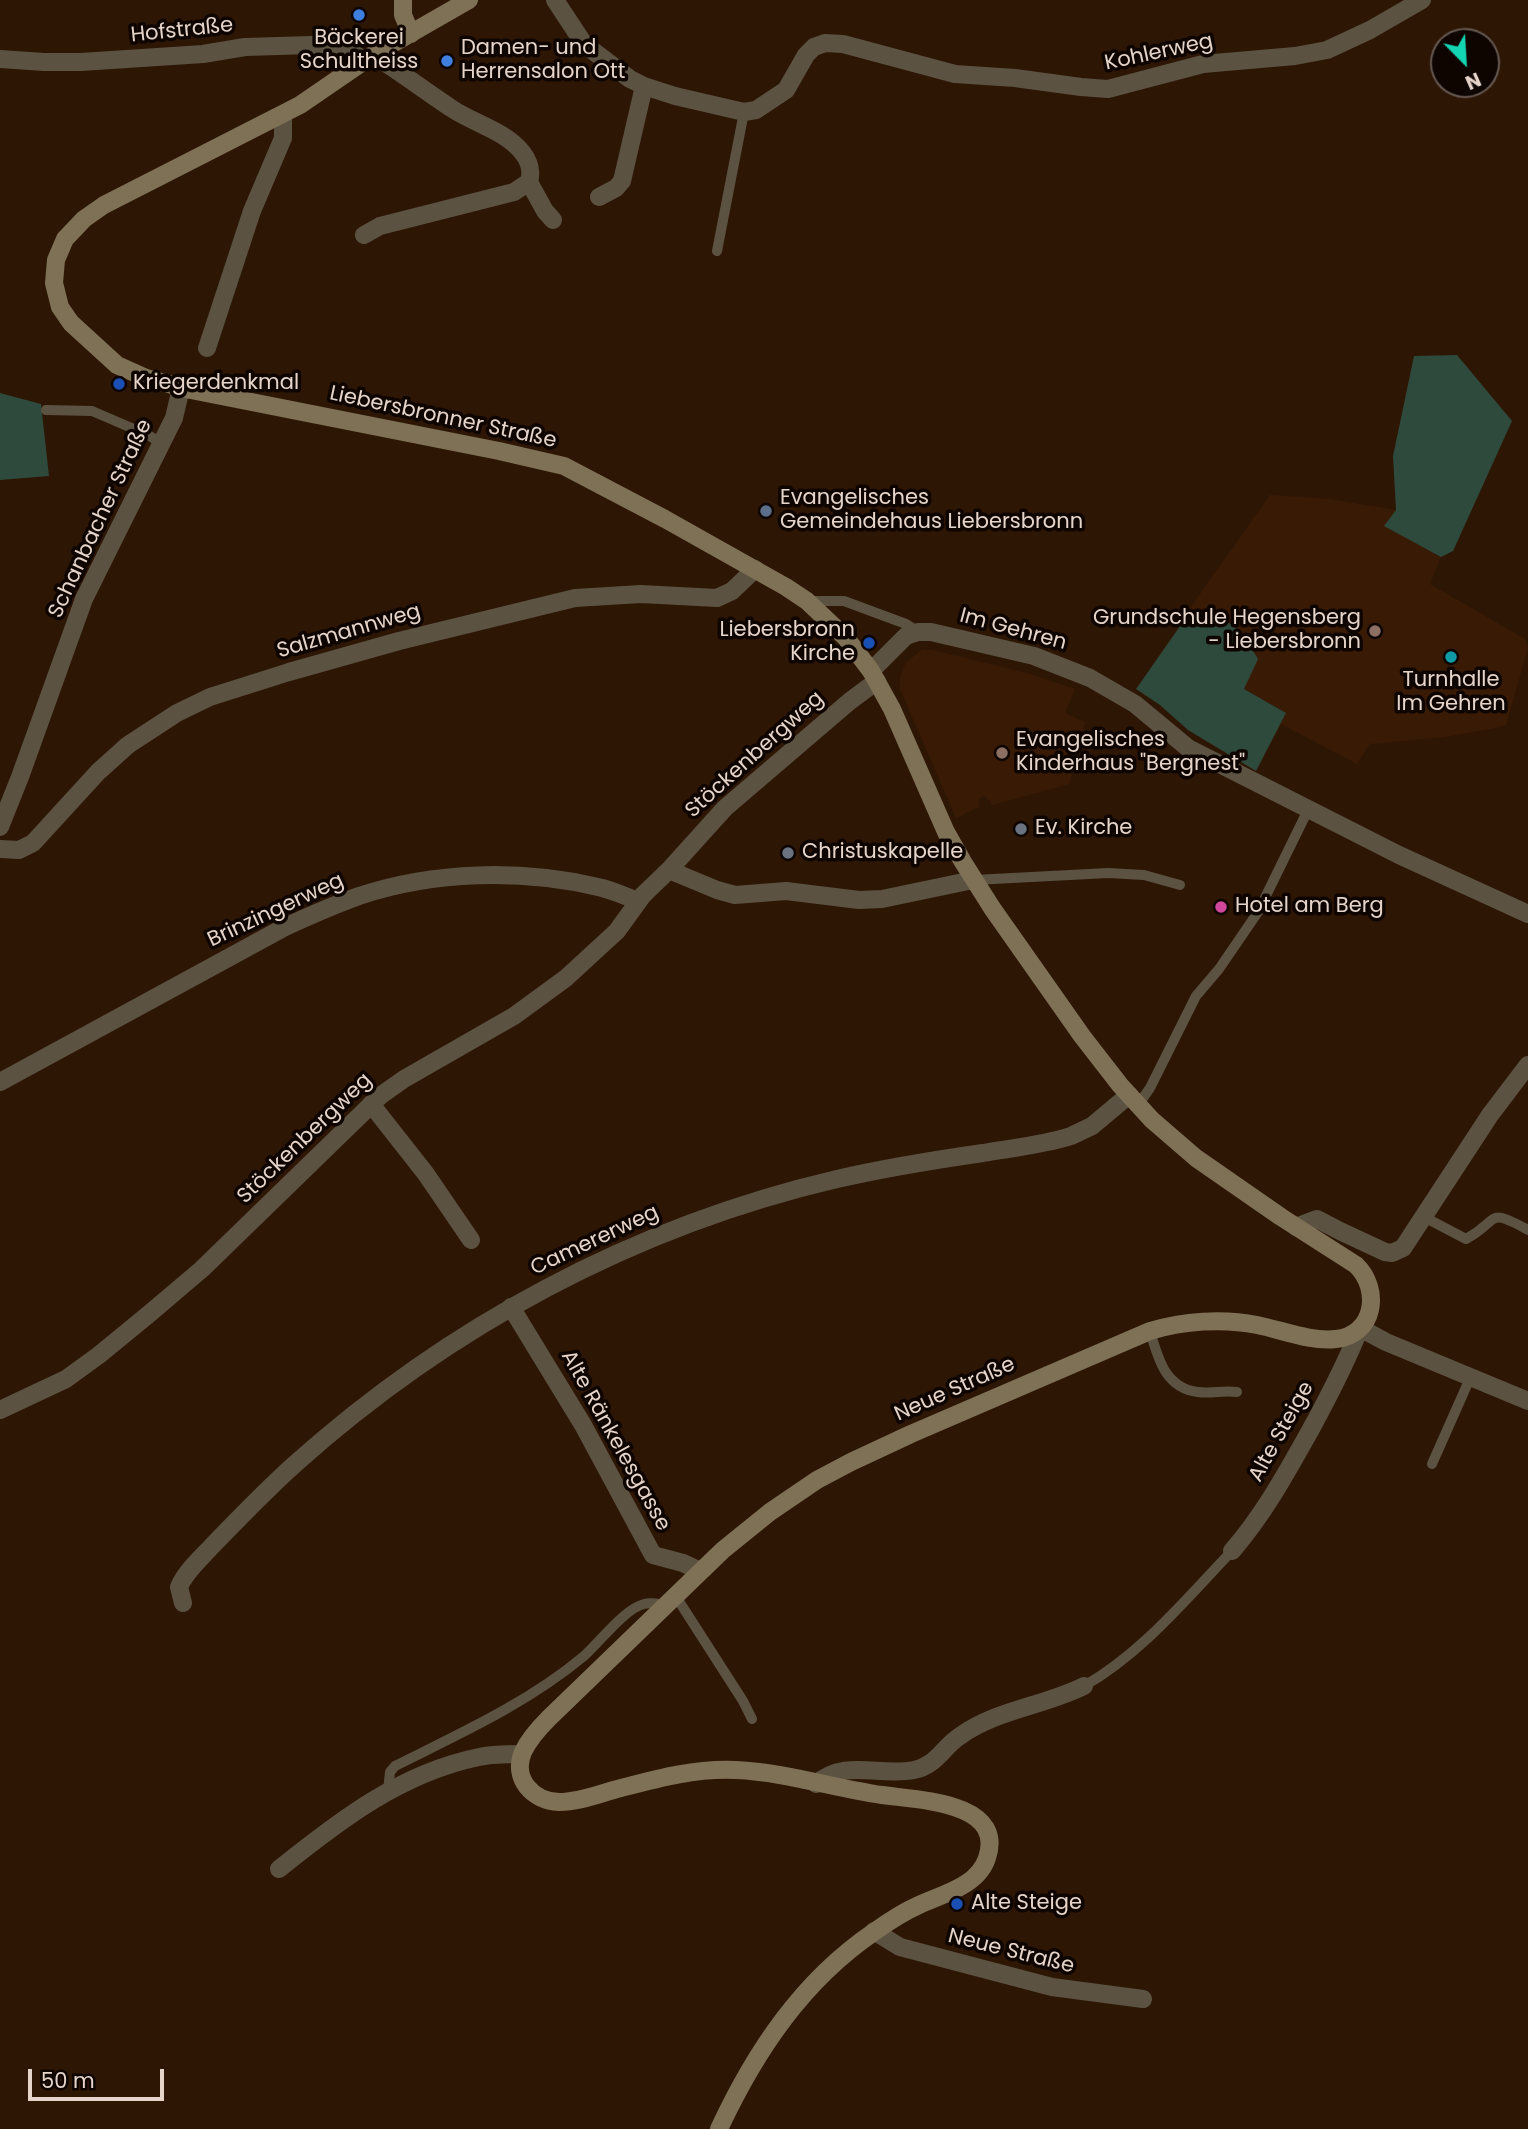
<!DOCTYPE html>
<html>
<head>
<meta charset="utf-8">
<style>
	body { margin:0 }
	#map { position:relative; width:1528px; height:2129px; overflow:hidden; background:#2e1605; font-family:Poppins,sans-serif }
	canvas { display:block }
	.north { position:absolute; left:1430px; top:28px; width:70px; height:70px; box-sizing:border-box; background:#0e0501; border:2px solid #645851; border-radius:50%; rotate:156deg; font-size:19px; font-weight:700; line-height:28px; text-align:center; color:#e5d4c9 }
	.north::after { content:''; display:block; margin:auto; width:24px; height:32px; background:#14d5b3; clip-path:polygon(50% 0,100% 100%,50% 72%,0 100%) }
	.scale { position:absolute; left:28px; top:2069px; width:136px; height:32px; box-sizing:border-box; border:4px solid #e5d4c9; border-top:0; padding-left:9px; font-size:21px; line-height:24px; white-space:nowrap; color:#e5d4c9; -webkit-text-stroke:5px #0e0501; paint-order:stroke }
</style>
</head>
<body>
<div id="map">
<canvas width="1528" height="2129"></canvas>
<div class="north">N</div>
<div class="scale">50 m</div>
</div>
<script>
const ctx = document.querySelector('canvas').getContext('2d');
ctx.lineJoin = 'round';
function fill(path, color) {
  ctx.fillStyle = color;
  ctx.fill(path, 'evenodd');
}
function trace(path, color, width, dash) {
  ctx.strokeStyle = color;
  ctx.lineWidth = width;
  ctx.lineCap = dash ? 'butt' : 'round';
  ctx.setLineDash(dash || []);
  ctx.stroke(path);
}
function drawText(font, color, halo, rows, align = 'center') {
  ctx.font = font + ' Poppins,sans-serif';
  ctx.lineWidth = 7;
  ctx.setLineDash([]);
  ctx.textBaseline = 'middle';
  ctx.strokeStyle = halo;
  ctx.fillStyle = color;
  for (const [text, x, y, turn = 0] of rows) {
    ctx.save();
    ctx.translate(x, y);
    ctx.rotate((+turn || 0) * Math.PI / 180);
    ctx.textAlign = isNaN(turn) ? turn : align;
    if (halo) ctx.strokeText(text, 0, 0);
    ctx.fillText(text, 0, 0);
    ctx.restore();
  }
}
fill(new Path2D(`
	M 1270,495 L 1329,499 L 1396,510 L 1385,526 L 1441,557 L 1430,584 L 1525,639 L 1528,648 L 1506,725 L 1491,729 L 1444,737 L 1370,744 L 1357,764 L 1281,724 L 1286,713 L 1244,689 L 1201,614 L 1183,618 Z
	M 922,650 L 932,650 L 1031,674 L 1075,689 L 1065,713 L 1085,722 L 1069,784 L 992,805 L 989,799 L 987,800 L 985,796 L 978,799 L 979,807 L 956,818 L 900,689 L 900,677 L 906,662 Z`), '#391b05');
fill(new Path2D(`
	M 1457,355 L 1512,421 L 1453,551 L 1441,557 L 1384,526 L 1396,510 L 1393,456 L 1414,356 Z
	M 0,393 L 41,404 L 49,476 L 0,480 Z
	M 1201,614 C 1233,618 1242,632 1258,659 L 1244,689 L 1286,713 L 1256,771 L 1188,730 L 1160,705 L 1136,689 L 1185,619 Z`), '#2e4a3c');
trace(new Path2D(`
	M 717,251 L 744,112
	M 46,410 L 92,411 L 148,435 L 161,443
	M 808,601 L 844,601 L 906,624 L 918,632
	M 974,880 L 1108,873 L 1144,875 L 1180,885
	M 1138,1105 L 1150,1088 L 1196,996 L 1219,969 L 1258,912 L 1308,810
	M 1424,1217 L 1466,1239 C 1500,1221 1485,1206 1528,1230
	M 1150,1331 C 1158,1358 1165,1388 1198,1392 C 1211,1394 1224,1390 1237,1392
	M 1432,1464 L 1471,1376
	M 675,1595 L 743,1701 L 752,1719
	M 1084,1686 C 1142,1653 1186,1599 1232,1551
	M 388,1791 L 390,1772 L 395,1766 C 459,1734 528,1703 584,1656 C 600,1642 624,1609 644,1604 C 651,1602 659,1604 665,1605`), '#5b5241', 10);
trace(new Path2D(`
	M 555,0 L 584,44 L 630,79 L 644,86 L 675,96 L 744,112 L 756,110 L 786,90 L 806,55 L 814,47 L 825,43 L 843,44 L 955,74 L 1015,78 L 1081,87 L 1108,89 L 1203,64 L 1295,56 L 1327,50 L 1370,30 L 1422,0
	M 0,59 L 44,62 L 81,62 L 203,54 L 245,47 L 311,45 L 344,47 L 365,61
	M 529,182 L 545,211 L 553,220
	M 599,197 L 616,188 L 622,181 L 644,86
	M 364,235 L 380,226 L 514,192 L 529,182 C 532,171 530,162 522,152 C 505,131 476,124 454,110 C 426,92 401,72 373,55
	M 207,348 L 252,211 L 283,138 L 283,115
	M 871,671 L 906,636 L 918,632 L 931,632 L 1034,656 L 1090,678 L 1135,704 L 1188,748 L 1399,855 L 1528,914
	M 0,827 L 20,777 L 84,599 L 174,418 L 181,388
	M 0,849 L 19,850 L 33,843 L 98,772 L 128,745 L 177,713 L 210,697 L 289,672 L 399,641 L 575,598 L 641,594 L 717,598 L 732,591 L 755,569
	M 669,870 L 717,890 L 735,895 L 786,891 L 859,900 L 882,899 L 973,880
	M 0,1082 L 285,927 C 309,916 334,905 359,896 C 434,871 521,869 598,887 C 612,890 625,896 638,901
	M 371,1104 L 426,1174 L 471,1240
	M 1296,1227 L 1317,1219 L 1340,1231 L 1385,1252 L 1392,1253 L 1403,1248 L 1490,1115 L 1528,1065
	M 511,1307 L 583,1425 L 653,1555 L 683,1563 L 700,1571
	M 0,1410 L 66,1379 L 99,1355 L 149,1314 L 202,1269 L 380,1096 L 404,1079 L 514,1016 L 566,978 L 617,931 L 643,895 L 669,870 L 725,808 L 850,701 L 877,681
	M 1232,1551 C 1264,1514 1287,1472 1311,1429 C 1329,1396 1346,1363 1360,1328 L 1386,1342 L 1528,1401
	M 183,1603 L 179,1587 C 185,1572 201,1558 212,1546 C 239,1518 266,1490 295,1464 C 449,1326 635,1226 837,1179 C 885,1168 934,1160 983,1153 C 1012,1148 1043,1145 1071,1136 L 1092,1126 L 1129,1095
	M 816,1784 C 845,1758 880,1777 914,1770 C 936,1766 943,1747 960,1736 C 996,1710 1044,1706 1084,1686
	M 279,1869 C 340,1820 401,1773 479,1757 C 493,1754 508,1754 522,1754
	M 874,1931 L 900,1947 L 1052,1987 L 1143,1999`), '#5b5241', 18);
trace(new Path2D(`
	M 403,0 L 403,15 L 411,34
	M 469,0 L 373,55 L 300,105 L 104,205 L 84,219 L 65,239 L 56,260 L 54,283 L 60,307 L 71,323 L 117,365 L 146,378 L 191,390 L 499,451 L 564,466 L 665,519 L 786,587 L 807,601 L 846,638 L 871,671 L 892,709 L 946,832 L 963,862 L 992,908 L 1082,1036 L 1120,1085 L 1152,1120 L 1196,1158 L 1281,1217 L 1356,1265 C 1381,1289 1375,1335 1336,1339 C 1311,1342 1282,1330 1257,1325 C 1223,1318 1183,1321 1150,1331 L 911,1434 L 851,1462 L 817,1480 L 770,1512 L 723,1550 L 549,1718 C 539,1728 529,1739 523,1752 C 512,1778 532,1801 559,1802 C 580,1802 601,1793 621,1788 C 659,1778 696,1768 736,1770 C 785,1772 833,1788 882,1795 C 916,1800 1006,1801 987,1858 C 978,1886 943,1894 919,1905 C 903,1912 888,1922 874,1932 C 802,1981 755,2052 719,2129`), '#7e7155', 18);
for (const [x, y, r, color] of [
	[359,15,7,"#3f7fe0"],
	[447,61,7,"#3f7fe0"],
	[119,384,7,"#1a4fb4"],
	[766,511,7,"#5c6f8a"],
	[1375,631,7,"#8d6e63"],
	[869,643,7,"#1a4fb4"],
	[1451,657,7,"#0f9aa8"],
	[1002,753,7,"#8d6e63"],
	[1021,829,7,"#6b7280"],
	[788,853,7,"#6b7280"],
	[1221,907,7,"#d1479c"],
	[957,1904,7,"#1a4fb4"]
]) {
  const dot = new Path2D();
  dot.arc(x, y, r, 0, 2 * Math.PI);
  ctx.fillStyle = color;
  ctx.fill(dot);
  trace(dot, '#0e0501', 2.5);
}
drawText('21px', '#e5d4c9', '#0e0501', [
	["Hofstraße",182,31,-6],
	["Kohlerweg",1159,53,-12],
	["Liebersbronner Straße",443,418,12],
	["Schanbacher Straße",101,519,-65],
	["Im Gehren",1013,630,15],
	["Salzmannweg",349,632,-16],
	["Stöckenbergweg",755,755,-42],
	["Brinzingerweg",276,911,-25],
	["Stöckenbergweg",305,1139,-44],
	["Camererweg",595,1241,-25],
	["Neue Straße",955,1390,-24],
	["Alte Steige",1282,1432,-61],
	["Alte Ränkelesgasse",615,1441,61],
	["Neue Straße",1011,1952,14]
]);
drawText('21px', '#e5d4c9', '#0e0501', [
	["Bäckerei",359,39,"center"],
	["Schultheiss",359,63,"center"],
	["Damen- und",461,49],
	["Herrensalon Ott",461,73],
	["Kriegerdenkmal",133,384],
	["Evangelisches",780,499],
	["Gemeindehaus Liebersbronn",780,523],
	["Grundschule Hegensberg",1361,619,"right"],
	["- Liebersbronn",1361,643,"right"],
	["Liebersbronn",855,631,"right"],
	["Kirche",855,655,"right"],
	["Turnhalle",1451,681,"center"],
	["Im Gehren",1451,705,"center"],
	["Evangelisches",1016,741],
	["Kinderhaus \"Bergnest\"",1016,765],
	["Ev. Kirche",1035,829],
	["Christuskapelle",802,853],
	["Hotel am Berg",1235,907],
	["Alte Steige",971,1904]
], 'left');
</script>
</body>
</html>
